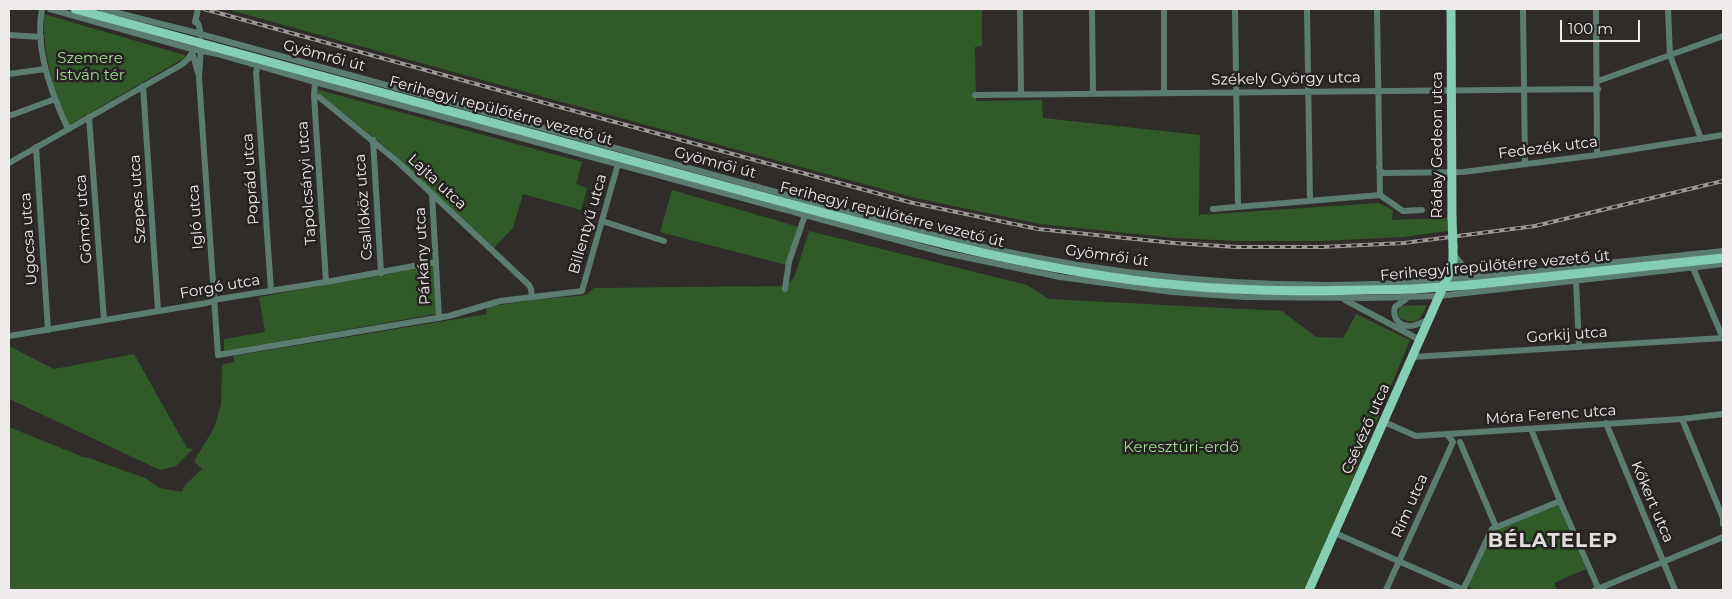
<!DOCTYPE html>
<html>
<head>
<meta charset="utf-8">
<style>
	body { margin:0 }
	#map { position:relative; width:1732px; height:599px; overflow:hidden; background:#302c2a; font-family:Montserrat,sans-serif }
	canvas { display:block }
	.frame { position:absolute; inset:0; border:10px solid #eeebea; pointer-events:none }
	.scale { position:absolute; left:1560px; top:20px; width:80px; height:22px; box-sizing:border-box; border:2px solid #eeebea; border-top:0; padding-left:6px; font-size:15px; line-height:18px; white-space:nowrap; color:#eeebea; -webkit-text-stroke:4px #262221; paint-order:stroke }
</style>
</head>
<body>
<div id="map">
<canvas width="1732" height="599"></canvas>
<div class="frame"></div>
<div class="scale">100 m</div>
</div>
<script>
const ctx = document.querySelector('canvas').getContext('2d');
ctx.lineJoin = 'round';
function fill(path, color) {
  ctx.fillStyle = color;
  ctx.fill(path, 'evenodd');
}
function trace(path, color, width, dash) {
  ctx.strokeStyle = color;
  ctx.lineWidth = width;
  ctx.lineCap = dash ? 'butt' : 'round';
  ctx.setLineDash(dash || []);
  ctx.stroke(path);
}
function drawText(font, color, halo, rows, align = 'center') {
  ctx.font = font + ' Montserrat,sans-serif';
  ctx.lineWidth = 5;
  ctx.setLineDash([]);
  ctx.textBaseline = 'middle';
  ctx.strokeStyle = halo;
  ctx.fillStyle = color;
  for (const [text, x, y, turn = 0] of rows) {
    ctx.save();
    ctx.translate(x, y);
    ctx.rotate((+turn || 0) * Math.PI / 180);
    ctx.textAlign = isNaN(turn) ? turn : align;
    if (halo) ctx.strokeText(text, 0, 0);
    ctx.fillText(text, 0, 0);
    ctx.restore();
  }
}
fill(new Path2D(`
	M 226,9 L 982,9 L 982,46 L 975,47 L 976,101 L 1042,100 L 1043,118 L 1200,135 L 1199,215 L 1378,203 L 1393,210 L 1392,220 L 1447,218 L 1448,231 L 1403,237 L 1323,241 L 1236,241 L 1174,238 L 1040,224 L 915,198 L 558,101 Z
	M 44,14 L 184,55 L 186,57 L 69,125 C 53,89 43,54 44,14 Z
	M 316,89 L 582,162 L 576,184 L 587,188 L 581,210 L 523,194 L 513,228 L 494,248 L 383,145 L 318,93 Z
	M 672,190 L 799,227 L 786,265 L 660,232 Z
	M 809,231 L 1027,285 L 1049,299 L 1282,311 L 1316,337 L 1343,338 L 1356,314 L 1410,340 L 1330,534 L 1304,590 L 9,590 L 9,427 L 83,457 L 89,458 L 145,478 L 160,488 L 182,492 L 185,485 L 202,469 L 194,461 L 214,428 L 221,405 L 222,365 L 234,362 L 233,356 L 487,314 L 486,307 L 533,300 L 586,295 L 594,288 L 786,286 L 794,278 Z
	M 433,266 L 436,314 L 224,351 L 224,339 L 265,332 L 259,297 Z
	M 1427,305 C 1420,320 1418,326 1400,318 L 1398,314 L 1400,307 L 1403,306 Z
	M 9,346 L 54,369 L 134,354 L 187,448 L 193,449 L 176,466 L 160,470 L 9,399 Z
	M 1559,505 L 1586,569 L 1554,583 L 1557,590 L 1475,590 L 1468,586 L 1492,531 Z`), '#305a27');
trace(new Path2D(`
	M 42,9 C 34,47 52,95 68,129
	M 50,9 L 192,49 L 218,54 L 315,82 L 945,253 L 1060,277 L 1172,292 L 1245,297 L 1369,298 L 1439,296 L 1723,264
	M 102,9 L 193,32 L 925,233 C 1057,267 1193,285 1329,285 C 1406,285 1482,277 1559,269 C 1613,262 1668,257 1723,251
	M 1020,9 L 1021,94
	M 1092,9 L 1093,94
	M 1235,9 L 1238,206
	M 1307,9 L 1310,201
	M 1377,9 L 1380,195
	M 1523,9 L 1525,164
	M 1596,9 L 1597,155
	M 1668,9 L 1670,55 L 1701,139
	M 196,20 L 199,26 L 201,36
	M 195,22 L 198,9
	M 9,35 L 41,37
	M 201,46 L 199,78 L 218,355 L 449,316 L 500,301 L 582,291 L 618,164
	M 192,52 L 198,73
	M 258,66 L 256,72 L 271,291
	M 9,74 L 45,69
	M 1598,81 L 1723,36
	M 315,82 L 314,95 L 326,282
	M 143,86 L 158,311
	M 1164,93 L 1164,9
	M 314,95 L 319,97 L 398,162 L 529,285 L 531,289 L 532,297
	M 975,95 L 1598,89
	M 9,116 L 55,99
	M 89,117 L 104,320
	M 373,140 L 381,273
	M 36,147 L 48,330
	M 9,163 L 181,65 L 188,59 L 192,53
	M 1379,167 L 1380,171 L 1384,173 L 1463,172 L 1597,155 L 1723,135
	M 432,194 L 439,318
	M 1380,195 L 1403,211 L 1422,210
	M 1213,209 L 1380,195
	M 602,221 L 664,241
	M 1454,255 L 1464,267 L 1480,277
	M 1693,268 L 1723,338
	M 1576,281 L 1579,347
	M 785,289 L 789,262 L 805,215
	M 1406,299 L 1395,307 C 1392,317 1399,326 1410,326 C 1416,326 1423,322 1429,319
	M 1345,300 L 1420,340
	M 9,336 L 207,303 L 219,299 L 326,282 L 436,262
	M 1412,357 L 1723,338
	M 1682,419 L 1723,518 L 1723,524
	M 1384,422 L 1416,436 L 1682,419 L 1723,414
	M 1606,423 L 1675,590
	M 1531,429 L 1560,501 L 1599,590
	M 1460,442 L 1496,527
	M 1335,533 L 1464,590
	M 1386,590 L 1453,442 L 1447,434
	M 1463,590 L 1492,529 L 1560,501
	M 1595,590 L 1723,537`), '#5b7d71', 6);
trace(new Path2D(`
	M 1451,9 L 1452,218
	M 391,95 C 518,130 645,164 772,199 C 906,235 1039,272 1178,285 C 1257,293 1336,291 1414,289
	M 1470,285 L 1723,258
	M 1309,590 L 1451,269 L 1453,260 L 1453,247`), '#84ceb5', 9);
const rail = new Path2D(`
	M 204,9 L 556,106 L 913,203 L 1038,229 L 1174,243 L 1236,247 L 1322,247 L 1404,243 L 1535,226 L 1723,181`);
trace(rail, '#9b9796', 4);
trace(rail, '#262221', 2, [5.5]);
trace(new Path2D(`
	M 75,9 L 391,95
	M 1452,218 L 1453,247
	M 1414,289 L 1470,285`), '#84ceb5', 9);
drawText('15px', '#eeebea', '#262221', [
	["Gyömrői út",324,56,15],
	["Székely György utca",1286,79,-1],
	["Ferihegyi repülőtérre vezető út",501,111,15],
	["Ráday Gedeon utca",1438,145,-90],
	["Fedezék utca",1548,148,-7],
	["Gyömrői út",715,163,15],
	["Poprád utca",251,179,-94],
	["Lajta utca",437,182,43],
	["Tapolcsányi utca",307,183,-94],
	["Szepes utca",138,199,-94],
	["Csallóköz utca",364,207,-94],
	["Ferihegyi repülőtérre vezető út",892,215,14],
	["Igló utca",196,217,-94],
	["Gömör utca",84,219,-94],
	["Billentyű utca",588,224,-74],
	["Ugocsa utca",29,239,-94],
	["Párkány utca",423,256,-93],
	["Gyömrői út",1107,256,8],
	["Ferihegyi repülőtérre vezető út",1495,266,-5],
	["Forgó utca",220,287,-10],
	["Gorkij utca",1567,335,-4],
	["Móra Ferenc utca",1551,415,-4],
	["Csévéző utca",1366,429,-66],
	["Kőkert utca",1652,502,67],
	["Rím utca",1410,506,-66]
]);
drawText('15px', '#9bdc8c', '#262221', [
	["Szemere",90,59],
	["István tér",90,76],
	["Keresztúri-erdő",1181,448]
]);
ctx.letterSpacing = '1px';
drawText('bold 20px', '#e2dddb', '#262221', [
	["BÉLATELEP",1553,541]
]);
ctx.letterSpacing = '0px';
</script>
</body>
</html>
